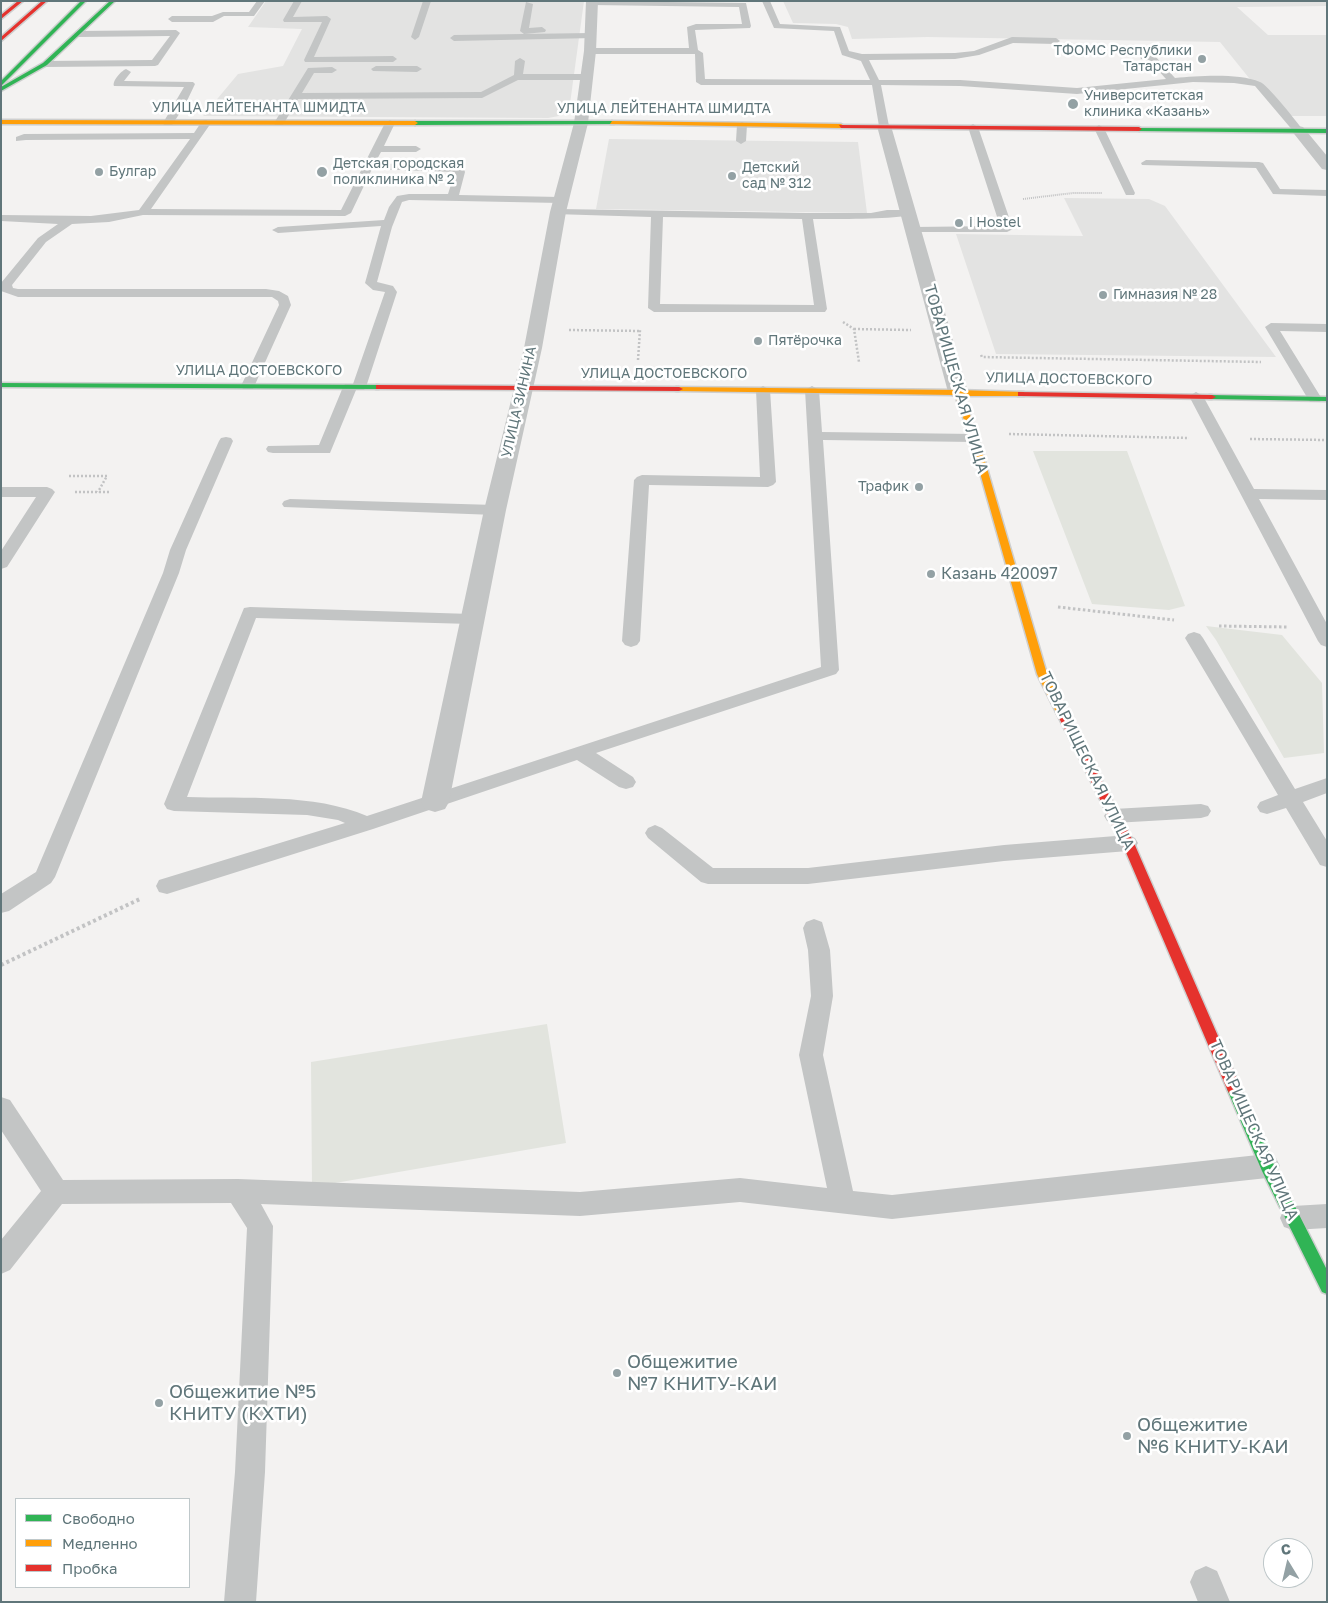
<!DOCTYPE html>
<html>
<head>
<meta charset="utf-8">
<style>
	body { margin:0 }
	#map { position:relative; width:1328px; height:1603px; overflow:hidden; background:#f3f2f1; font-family:"Golos Text",sans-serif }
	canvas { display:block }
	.frame { position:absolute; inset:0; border:2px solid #60767a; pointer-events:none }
	.legend { position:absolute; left:15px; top:1498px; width:175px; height:90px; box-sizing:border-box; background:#fff; border:1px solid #bfc8ca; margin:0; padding:6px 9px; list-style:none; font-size:15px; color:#60767a }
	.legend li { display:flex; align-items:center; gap:10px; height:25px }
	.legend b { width:25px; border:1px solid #bfc8ca }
	.north { position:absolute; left:1263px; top:1538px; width:50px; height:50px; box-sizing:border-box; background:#fff; border:1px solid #bfc8ca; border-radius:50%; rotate:351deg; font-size:14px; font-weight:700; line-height:20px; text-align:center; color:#60767a }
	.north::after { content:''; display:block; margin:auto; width:18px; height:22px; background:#93a1a4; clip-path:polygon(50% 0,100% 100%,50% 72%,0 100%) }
</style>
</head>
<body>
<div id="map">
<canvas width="1328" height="1603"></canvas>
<div class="frame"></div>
<ul class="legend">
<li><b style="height:6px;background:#30b455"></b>Свободно</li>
<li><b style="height:6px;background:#ff9f0a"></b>Медленно</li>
<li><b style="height:6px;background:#e5322d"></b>Пробка</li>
</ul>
<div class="north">С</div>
</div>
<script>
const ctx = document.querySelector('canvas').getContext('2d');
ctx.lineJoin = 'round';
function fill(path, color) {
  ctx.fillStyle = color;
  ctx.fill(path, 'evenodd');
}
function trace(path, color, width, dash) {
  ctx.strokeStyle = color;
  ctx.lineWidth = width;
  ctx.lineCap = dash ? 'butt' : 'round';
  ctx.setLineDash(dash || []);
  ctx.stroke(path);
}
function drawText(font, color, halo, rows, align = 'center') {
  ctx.font = font + ' "Golos Text",sans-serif';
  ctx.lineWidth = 5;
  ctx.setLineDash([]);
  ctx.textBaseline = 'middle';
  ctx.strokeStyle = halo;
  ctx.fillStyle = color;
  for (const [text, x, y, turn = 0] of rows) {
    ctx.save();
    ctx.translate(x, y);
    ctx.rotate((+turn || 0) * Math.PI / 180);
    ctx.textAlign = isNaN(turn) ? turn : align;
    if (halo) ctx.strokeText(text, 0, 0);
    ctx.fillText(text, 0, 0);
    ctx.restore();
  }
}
fill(new Path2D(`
	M 266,1 L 584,1 L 569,111 L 559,116 L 548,118 L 203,116 L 238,74 L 283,66 L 302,29 L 248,27 Z
	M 783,1 L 1327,1 L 1327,6 L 1237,7 L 1268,35 L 1327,35 L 1327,116 L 1290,116 L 1249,78 L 1220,42 L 927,37 L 852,39 L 848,27 L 836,24 L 793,23 Z
	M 609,139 L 858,142 L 867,213 L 596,209 Z
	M 1064,198 L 1149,199 L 1165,206 L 1276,357 L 996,354 L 956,234 L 1083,236 Z`), '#e3e3e2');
fill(new Path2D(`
	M 1033,451 L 1127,451 L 1185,606 L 1169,610 L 1092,604 Z
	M 1206,626 L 1282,635 L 1322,683 L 1324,753 L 1284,758 L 1216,640 Z
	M 547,1024 L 566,1143 L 312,1187 L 311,1062 Z`), '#e2e4de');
const fast = new Path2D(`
	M 81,1 L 86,1 L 1,86 L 1,81 Z
	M 110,1 L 115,1 L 47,65 L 1,91 L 1,87 L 43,63 Z
	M 612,121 L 614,124 L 415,125 L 412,123 L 415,121 Z
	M 1137,128 L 1327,129 L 1327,133 L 1139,131 Z
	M 1,383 L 379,385 L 383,387 L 379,389 L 1,387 Z
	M 1209,395 L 1327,397 L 1327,401 L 1212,399 L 1209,399 Z
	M 1234,1083 L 1239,1085 L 1273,1163 L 1327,1270 L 1327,1294 L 1322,1292 L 1262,1171 L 1227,1089 L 1229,1085 Z`);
const slow = new Path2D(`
	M 1,120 L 415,121 L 418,123 L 415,125 L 1,124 Z
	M 612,121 L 841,124 L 844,126 L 841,128 L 610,124 Z
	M 676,387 L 958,390 L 1024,392 L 1024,396 L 963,396 L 977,434 L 1047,674 L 1066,712 L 1065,714 L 1057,714 L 1037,674 L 969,434 L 955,395 L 679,391 L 676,391 Z`);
const jam = new Path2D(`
	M 18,1 L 23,1 L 1,19 L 1,15 Z
	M 42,1 L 47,1 L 1,41 L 1,37 Z
	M 839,125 L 1139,127 L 1142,129 L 1139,131 L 841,128 Z
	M 376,385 L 679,387 L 683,389 L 679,391 L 379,389 L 376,389 Z
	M 1018,392 L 1212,395 L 1216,397 L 1212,399 L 1021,396 L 1018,396 Z
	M 1061,708 L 1066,712 L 1134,843 L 1241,1089 L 1239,1093 L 1234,1095 L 1229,1093 L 1227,1089 L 1122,843 L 1056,712 Z`);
trace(fast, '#cecfcf', 3);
trace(slow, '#cecfcf', 3);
trace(jam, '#cecfcf', 3);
trace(new Path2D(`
	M 1023,199 L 1073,193 L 1102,193`), '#c2c3c4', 2, [1, 1]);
trace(new Path2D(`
	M 843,322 L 854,329 L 859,362
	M 854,329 L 911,330
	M 569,330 L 640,331
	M 981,355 L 982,357 L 1261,362
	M 638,360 L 640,330
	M 1009,434 L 1189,438
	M 1250,439 L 1327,440
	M 69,476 L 107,476 L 98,492
	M 75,492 L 109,492`), '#c2c3c4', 2.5, [2, 2]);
trace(new Path2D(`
	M 1058,607 L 1174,620
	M 1219,626 L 1288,627`), '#c2c3c4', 3, [2.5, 2.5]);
trace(new Path2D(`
	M 1,965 L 140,899`), '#c2c3c4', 4, [3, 3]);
fill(new Path2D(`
	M 257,1 L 265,1 L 254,16 L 224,16 L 213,22 L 172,22 L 168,19 L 172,16 L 212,16 L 223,12 L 249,12 Z
	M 294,1 L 302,1 L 293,17 L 327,16 L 331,19 L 314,57 L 393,56 L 397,59 L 393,62 L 305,62 L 304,60 L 322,22 L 284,22 L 283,20 Z
	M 423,1 L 431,1 L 419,37 L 415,40 L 411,37 Z
	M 589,1 L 746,3 L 751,26 L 750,28 L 695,30 L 698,50 L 703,53 L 705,79 L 870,80 L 861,61 L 842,55 L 834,31 L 774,28 L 762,1 L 770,1 L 780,24 L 840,27 L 849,51 L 862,54 L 955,53 L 974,51 L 1012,37 L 1056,38 L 1060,41 L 1056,44 L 1013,43 L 979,55 L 955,59 L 869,60 L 879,80 L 960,80 L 1077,88 L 1166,79 L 1149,60 L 1141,59 L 1140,57 L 1144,54 L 1155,56 L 1175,78 C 1199,76 1238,73 1260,82 C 1267,84 1297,122 1303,130 L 1298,133 L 1294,132 L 1255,86 L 1234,83 L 1193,82 L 1077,94 L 960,86 L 881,85 L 889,126 L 884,129 L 879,126 L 872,85 L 701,85 L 696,82 L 695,54 L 590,54 L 586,51 L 590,48 L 689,48 L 687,27 L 696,24 L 742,24 L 739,7 L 592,5 L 589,5 Z
	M 526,2 L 533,4 L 529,28 L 542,27 L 546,30 L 545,32 L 524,34 L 520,31 Z
	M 176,30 L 180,33 L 158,65 L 155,66 L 45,67 L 40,64 L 45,61 L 152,60 L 170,36 L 78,37 L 74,34 L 78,31 Z
	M 591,33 L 594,34 L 594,38 L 454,41 L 450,38 L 454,35 Z
	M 520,58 L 525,61 L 523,74 L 587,74 L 592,77 L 587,80 L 518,80 L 482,98 L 298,99 L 283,125 L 275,125 L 274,123 L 308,68 L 332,67 L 337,70 L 332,73 L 314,73 L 302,93 L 481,92 L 514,75 L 515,61 Z
	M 376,66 L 417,66 L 422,69 L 417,72 L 373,71 L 371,69 Z
	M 126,69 L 131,72 L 124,81 L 193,82 L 195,84 L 185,105 L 172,125 L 164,125 L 163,123 L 184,87 L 114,86 C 112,81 121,71 126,69 Z
	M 206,120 L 211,123 L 151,209 L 341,210 L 385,123 L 390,120 L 395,123 L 384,146 L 416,146 L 421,149 L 416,152 L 381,152 L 375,163 L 463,167 L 465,172 L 459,195 L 560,197 L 566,200 L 560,203 L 409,200 L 402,202 L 392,227 L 377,282 L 393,286 L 397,292 L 366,387 L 364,390 L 356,390 L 330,453 L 273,453 L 268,452 L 266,449 L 268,446 L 319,445 L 343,387 L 345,384 L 353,384 L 385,292 L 373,290 L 365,283 L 381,226 L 278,233 L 272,230 L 278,227 L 384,220 L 389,207 L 397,196 L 409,194 L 448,194 L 455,172 L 372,169 L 351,213 L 345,216 L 143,215 L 109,222 L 72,224 L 46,242 L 12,285 L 13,288 L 18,289 L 266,289 L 279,291 L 288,296 L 291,305 L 253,389 L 243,389 L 241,386 L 279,305 L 278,301 L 272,297 L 18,297 L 1,291 L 1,283 L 38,238 L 58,224 L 1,221 L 1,215 L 91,216 L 139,210 L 190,139 L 26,140 L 16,141 L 16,137 L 24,134 L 194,133 L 202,121 Z
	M 742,122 L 747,125 L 746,141 L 741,144 L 736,141 L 737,125 Z
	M 973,124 L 978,127 L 1013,229 L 1007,232 L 909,232 L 907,230 L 909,228 L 913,227 L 1000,226 L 968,127 Z
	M 1099,125 L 1104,128 L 1135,193 L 1134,195 L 1126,195 L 1125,193 L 1094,128 Z
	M 1146,160 L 1259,162 L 1263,163 L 1280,189 L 1327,190 L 1327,196 L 1273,194 L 1256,168 L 1142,165 L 1141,163 Z
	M 558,209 L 807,213 L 871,213 L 887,210 L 909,210 L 915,213 C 908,220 828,219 813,219 L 827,309 L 825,312 L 654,312 L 648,308 L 651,217 L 554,214 L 552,212 ZM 663,217 L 802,219 L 814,305 L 660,304 Z
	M 1271,323 L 1327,324 L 1327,332 L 1280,331 L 1322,399 L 1320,402 L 1310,402 L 1308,399 L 1265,327 Z
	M 763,386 L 770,390 L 776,482 L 773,485 L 768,487 L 649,485 L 640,641 L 637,645 L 631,647 L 625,645 L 622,641 L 634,480 L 637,477 L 642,475 L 760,477 L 756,390 Z
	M 812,386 L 819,390 L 822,432 L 974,434 L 979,435 L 981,438 L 979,441 L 974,442 L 823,440 L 839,670 L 836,674 L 596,753 L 633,777 L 636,782 L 633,787 L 626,789 L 619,787 L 577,760 L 373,829 L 167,894 L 159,892 L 156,886 L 159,880 L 345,823 L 338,820 L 307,815 L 174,811 L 167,809 L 164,804 L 244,608 L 250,607 L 471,614 L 477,615 L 480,619 L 477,623 L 471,624 L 256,618 L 187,797 C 244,799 314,793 367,816 L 821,667 L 805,390 Z
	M 1196,392 L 1203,396 L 1254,489 L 1327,490 L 1327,500 L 1259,499 L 1327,624 L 1327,647 L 1321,645 L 1318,641 L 1189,396 Z
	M 226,437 L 231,438 L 233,441 L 186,550 L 179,573 L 55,877 L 51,883 L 9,911 L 1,913 L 1,894 L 36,872 L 163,573 L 170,550 L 219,441 L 221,438 Z
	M 1,487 L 47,487 L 52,489 L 55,492 L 7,567 L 1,569 L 1,551 L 36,497 L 1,497 Z
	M 290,499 L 495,505 L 501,507 L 503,510 L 501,513 L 495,515 L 284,507 L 282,504 L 284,501 Z
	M 1194,632 L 1200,634 L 1203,638 L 1295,789 L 1327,778 L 1327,793 L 1303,802 L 1327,841 L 1327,867 L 1320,865 L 1286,808 L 1267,814 L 1260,812 L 1257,807 L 1260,802 L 1278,795 L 1185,638 L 1188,634 Z
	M 1201,804 L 1208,806 L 1211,811 L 1208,816 L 1201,818 L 1114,823 L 1107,821 L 1104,816 L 1107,811 L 1114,809 Z
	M 655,825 L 662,828 L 713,868 L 808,868 L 1004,845 L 1128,835 L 1135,838 L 1138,843 L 1135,848 L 1128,851 L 1004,861 L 808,884 L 708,884 L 701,882 L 648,838 L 645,833 L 648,828 Z
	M 814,919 L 822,922 L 830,950 L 833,996 L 823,1055 L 853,1191 L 892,1195 L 1267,1154 L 1276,1158 L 1280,1166 L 1276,1174 L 1267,1178 L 892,1219 L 740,1202 L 580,1216 L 261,1204 L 273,1226 L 265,1472 L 256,1602 L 224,1602 L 235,1472 L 247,1228 L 231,1203 L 62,1204 L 10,1270 L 1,1274 L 1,1240 L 41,1191 L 1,1130 L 1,1097 L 10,1100 L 63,1180 L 238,1179 L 580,1192 L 740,1178 L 827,1188 L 799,1055 L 811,996 L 808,950 L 803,928 L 806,922 Z
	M 1327,1204 L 1327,1228 L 1293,1230 L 1284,1227 L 1280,1218 L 1284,1209 L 1293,1206 Z
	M 1206,1566 L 1217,1571 L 1230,1602 L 1198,1602 L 1190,1582 L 1195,1571 Z`), '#c3c5c5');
fill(new Path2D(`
	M 586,1 L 598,1 L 596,51 L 588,123 L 566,212 L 542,348 L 506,510 L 449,802 L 445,809 L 435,812 L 425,809 L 421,802 L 484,510 L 524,348 L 550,212 L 574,123 L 584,51 Z
	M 884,122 L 891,126 L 968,392 L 965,396 L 958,398 L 951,396 L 948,392 L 877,126 Z
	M 1298,126 L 1303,127 L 1327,156 L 1327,170 L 1322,169 L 1291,130 Z`), '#c3c5c5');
fill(fast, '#30b455');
fill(slow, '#ff9f0a');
fill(jam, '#e5322d');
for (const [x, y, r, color] of [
	[1202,59,5,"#93a1a4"],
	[1073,104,6,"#93a1a4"],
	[99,172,5,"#93a1a4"],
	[322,172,6,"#93a1a4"],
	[732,176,5,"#93a1a4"],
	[959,223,5,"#93a1a4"],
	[1103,295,5,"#93a1a4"],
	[758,341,5,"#93a1a4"],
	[919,487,5,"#93a1a4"],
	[931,574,5,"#93a1a4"],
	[617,1373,5,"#93a1a4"],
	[159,1403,5,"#93a1a4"],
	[1127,1436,5,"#93a1a4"]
]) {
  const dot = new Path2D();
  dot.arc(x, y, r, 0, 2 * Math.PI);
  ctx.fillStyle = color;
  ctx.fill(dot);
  trace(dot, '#fff', 2);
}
drawText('14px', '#60767a', '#fff', [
	["ТФОМС Республики",1192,51,"right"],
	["Татарстан",1192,67,"right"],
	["Университетская",1084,96],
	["клиника «Казань»",1084,112],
	["Детская городская",333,164],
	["поликлиника № 2",333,180],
	["Детский",742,168],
	["сад № 312",742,184],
	["Булгар",109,172],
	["i Hostel",969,223],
	["Гимназия № 28",1113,295],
	["Пятёрочка",768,341],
	["Трафик",909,487,"right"]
], 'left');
drawText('14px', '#60767a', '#fff', [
	["УЛИЦА ЛЕЙТЕНАНТА ШМИДТА",259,108],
	["УЛИЦА ЛЕЙТЕНАНТА ШМИДТА",664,109],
	["УЛИЦА ДОСТОЕВСКОГО",259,371],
	["УЛИЦА ДОСТОЕВСКОГО",664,374],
	["УЛИЦА ДОСТОЕВСКОГО",1069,379,1],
	["УЛИЦА ЗИНИНА",519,402,-77]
]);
drawText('16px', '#60767a', '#fff', [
	["ТОВАРИЩЕСКАЯ УЛИЦА",956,379,74],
	["ТОВАРИЩЕСКАЯ УЛИЦА",1087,761,64],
	["ТОВАРИЩЕСКАЯ УЛИЦА",1254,1130,66]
]);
drawText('16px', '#60767a', '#fff', [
	["Казань 420097",941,574]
], 'left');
drawText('19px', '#60767a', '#fff', [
	["Общежитие",627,1362],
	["№7 КНИТУ-КАИ",627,1384],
	["Общежитие №5",169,1392],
	["КНИТУ (КХТИ)",169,1414],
	["Общежитие",1137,1425],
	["№6 КНИТУ-КАИ",1137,1447]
], 'left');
</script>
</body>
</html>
